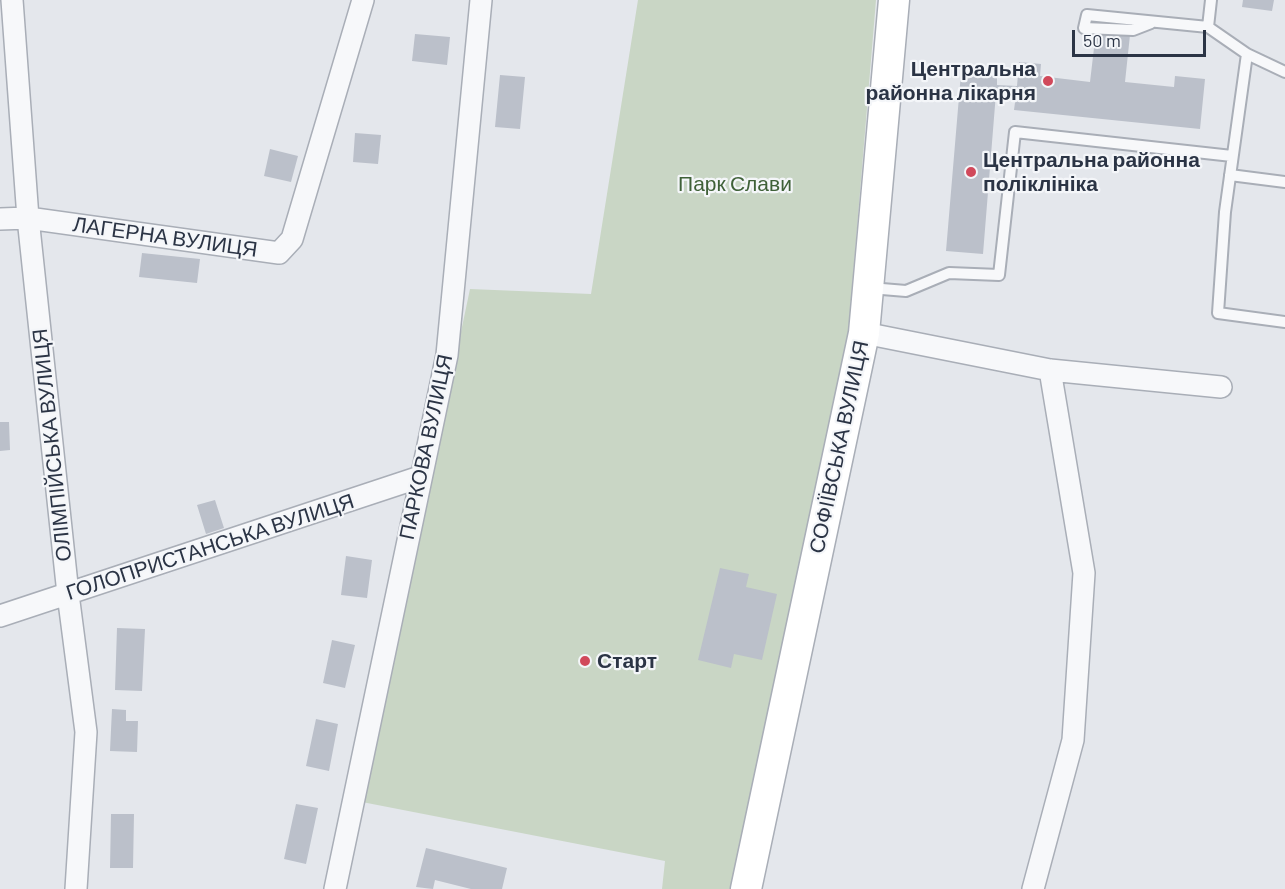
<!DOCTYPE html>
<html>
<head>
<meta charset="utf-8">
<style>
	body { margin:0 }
	#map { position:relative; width:1285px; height:889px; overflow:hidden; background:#e4e7ec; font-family:Barlow,sans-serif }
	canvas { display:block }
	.scale { position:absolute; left:1072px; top:30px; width:134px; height:27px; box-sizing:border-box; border:3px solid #2b3445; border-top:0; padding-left:8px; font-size:18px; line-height:21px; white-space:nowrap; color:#2b3445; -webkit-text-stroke:4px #f4f6f9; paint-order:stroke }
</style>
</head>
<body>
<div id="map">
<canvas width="1285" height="889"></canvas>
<div class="scale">50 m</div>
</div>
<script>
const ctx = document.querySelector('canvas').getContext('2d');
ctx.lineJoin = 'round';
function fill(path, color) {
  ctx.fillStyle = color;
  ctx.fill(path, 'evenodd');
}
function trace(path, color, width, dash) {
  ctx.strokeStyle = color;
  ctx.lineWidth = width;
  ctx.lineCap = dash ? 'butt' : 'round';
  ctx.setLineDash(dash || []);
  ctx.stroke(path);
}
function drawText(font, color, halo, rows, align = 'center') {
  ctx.font = font + ' Barlow,sans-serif';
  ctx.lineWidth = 4.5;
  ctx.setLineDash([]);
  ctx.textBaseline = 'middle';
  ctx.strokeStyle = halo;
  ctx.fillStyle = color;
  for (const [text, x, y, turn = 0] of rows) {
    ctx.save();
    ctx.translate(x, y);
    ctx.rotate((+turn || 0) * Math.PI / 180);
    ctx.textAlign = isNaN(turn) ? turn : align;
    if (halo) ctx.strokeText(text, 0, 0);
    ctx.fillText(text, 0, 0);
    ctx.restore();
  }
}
fill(new Path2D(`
	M 638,0 L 876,0 L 848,336 L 730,889 L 662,889 L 665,861 L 362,802 L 470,289 L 591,294 Z`), '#c9d6c5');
fill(new Path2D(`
	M 1243,0 L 1274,0 L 1272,11 L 1242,7 Z
	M 1096,31 L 1130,35 L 1125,82 L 1174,87 L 1175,76 L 1205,79 L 1200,129 L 1014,110 L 1016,95 L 996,93 L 983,254 L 946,251 L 961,73 L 997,76 L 997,85 L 1017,86 L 1019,62 L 1041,64 L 1040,76 L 1090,82 Z
	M 415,34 L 450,37 L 447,65 L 412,61 Z
	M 500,75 L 525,77 L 520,129 L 495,127 Z
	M 355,133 L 381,135 L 378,164 L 353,162 Z
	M 270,149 L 298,156 L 291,182 L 264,176 Z
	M 142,253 L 200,259 L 197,283 L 139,277 Z
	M 0,422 L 9,422 L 10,450 L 0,451 Z
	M 215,500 L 224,528 L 206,534 L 197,505 Z
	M 346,556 L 372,560 L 367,598 L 341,595 Z
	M 720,568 L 749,574 L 746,587 L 777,594 L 762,660 L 734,654 L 731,668 L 698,660 Z
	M 117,628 L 145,629 L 142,691 L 115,690 Z
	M 332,640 L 355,645 L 345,688 L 323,683 Z
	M 112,709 L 126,710 L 126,721 L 138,721 L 137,752 L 110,751 Z
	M 316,719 L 338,724 L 329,771 L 306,766 Z
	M 296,804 L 318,808 L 306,864 L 284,859 Z
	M 111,814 L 134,814 L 133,868 L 110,868 Z
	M 426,848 L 507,868 L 502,889 L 471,889 L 435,880 L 433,889 L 416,887 Z`), '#bbc0ca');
const lane = new Path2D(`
	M 1211,0 L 1208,27 L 1247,54 L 1285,72
	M 1151,23 L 1133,30 L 1084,28 L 1087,15 L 1208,27
	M 1247,54 L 1225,212 L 1218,313 L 1285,322
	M 1230,175 L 1285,182
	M 870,288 L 906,291 L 949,273 L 999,275 L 1015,132 L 1232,156`);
const street = new Path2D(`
	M 12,0 L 28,218 L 68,594 L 86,732 L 76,889
	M 0,219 L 28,218 L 279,253 L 292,239 L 363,0
	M 864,333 L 1050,370 L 1221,387
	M 0,616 L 420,477
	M 335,889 L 447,355 L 481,0
	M 1033,889 L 1073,740 L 1084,573 L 1050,370`);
const secondary = new Path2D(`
	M 746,889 L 864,333 L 894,0`);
trace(lane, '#a9aeb7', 14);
trace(street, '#a9aeb7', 24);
trace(secondary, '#a9aeb7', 33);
trace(lane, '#f7f8fa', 10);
trace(street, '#f7f8fa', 21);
trace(secondary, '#fff', 30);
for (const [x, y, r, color] of [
	[1048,81,6,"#d1495b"],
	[971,172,6,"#d1495b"],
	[585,661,6,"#d1495b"]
]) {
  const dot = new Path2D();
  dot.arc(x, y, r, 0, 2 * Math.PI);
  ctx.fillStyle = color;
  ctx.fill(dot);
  trace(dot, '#f4f6f9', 2);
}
drawText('bold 21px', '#2b3445', '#f4f6f9', [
	["Центральна",1036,69,"right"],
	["районна лікарня",1036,93,"right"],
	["Центральна районна",983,160],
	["поліклініка",983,184],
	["Старт",597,661]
], 'left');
drawText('21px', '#3f6138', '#f4f6f9', [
	["Парк Слави",735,184]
]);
drawText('21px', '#2b3445', '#f4f6f9', [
	["ЛАГЕРНА ВУЛИЦЯ",165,237,8],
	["ОЛІМПІЙСЬКА ВУЛИЦЯ",52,445,-96],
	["ПАРКОВА ВУЛИЦЯ",426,447,-78],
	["СОФІЇВСЬКА ВУЛИЦЯ",839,447,-78],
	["ГОЛОПРИСТАНСЬКА ВУЛИЦЯ",210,547,-18]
]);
</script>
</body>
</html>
